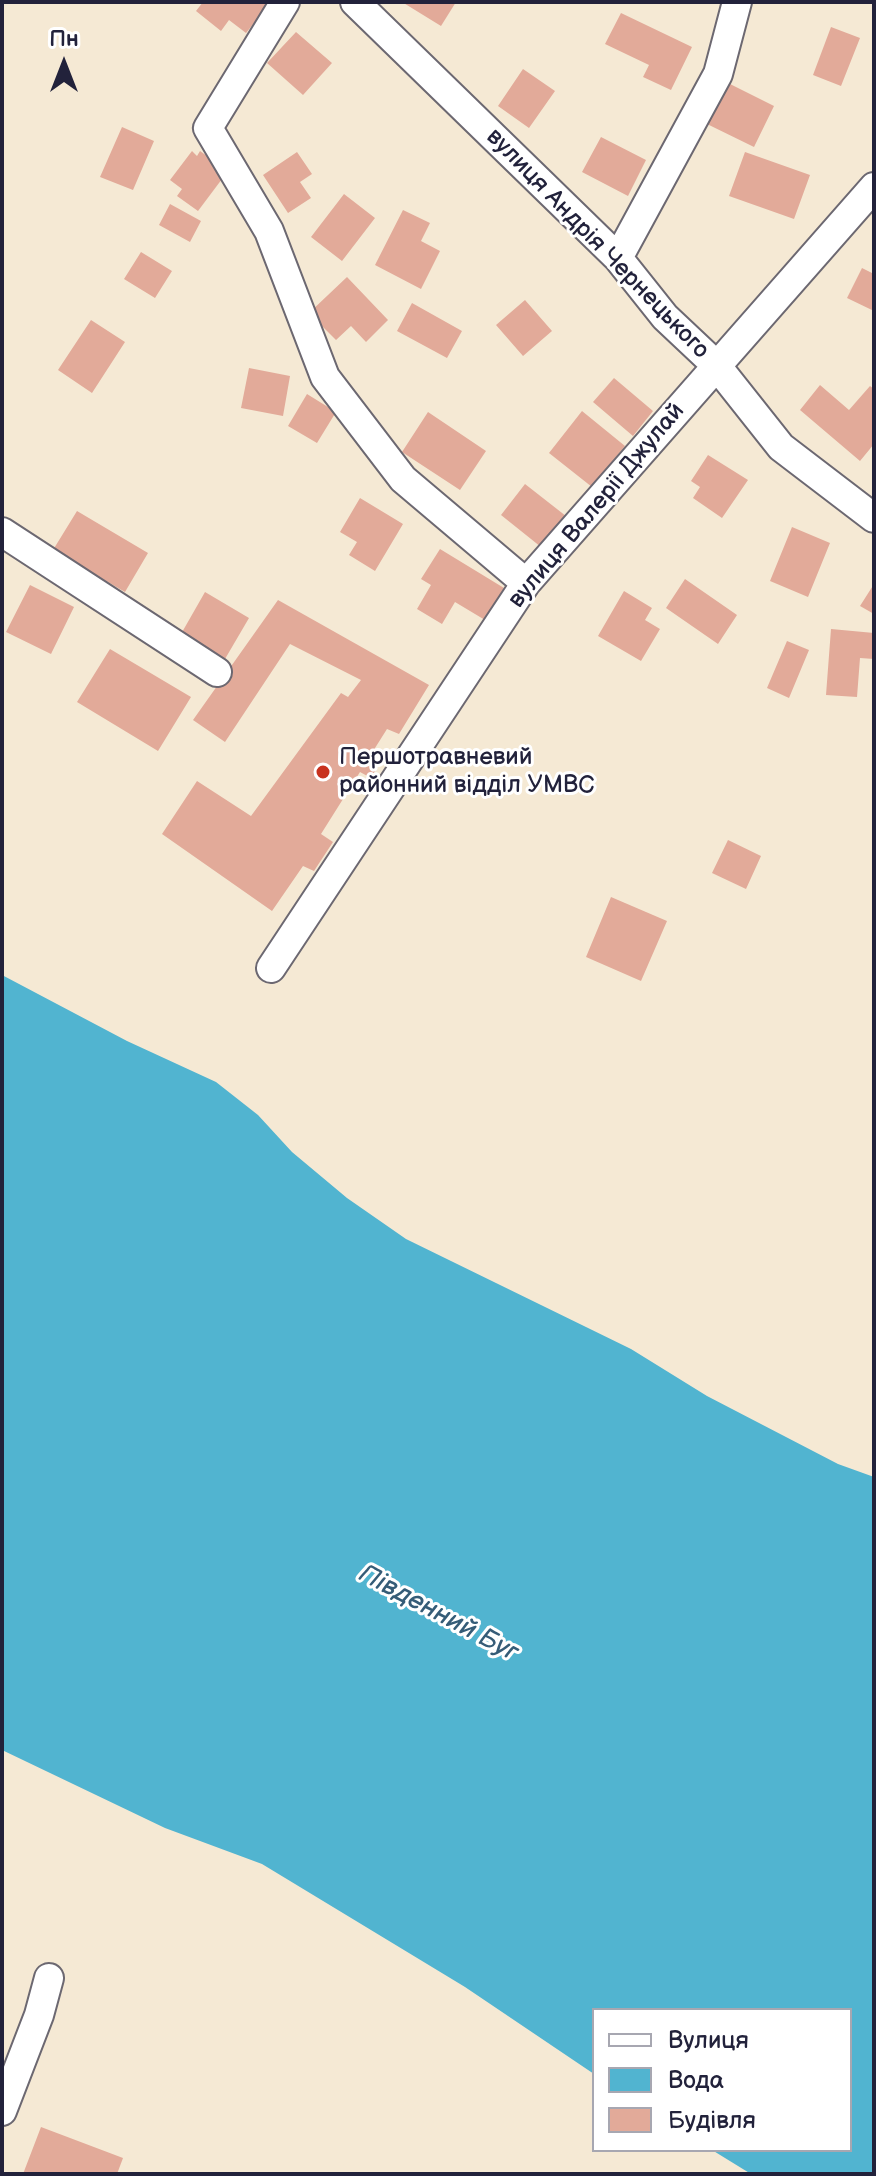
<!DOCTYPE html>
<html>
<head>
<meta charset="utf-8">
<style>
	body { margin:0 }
	#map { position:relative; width:876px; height:2176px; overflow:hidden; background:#f5e9d4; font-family:"Balsamiq Sans",sans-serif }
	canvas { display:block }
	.frame { position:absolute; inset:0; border:4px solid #22223b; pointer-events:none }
	.legend { position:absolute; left:592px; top:2008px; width:260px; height:144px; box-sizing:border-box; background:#fff; border:2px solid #a7a7b1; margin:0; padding:10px 14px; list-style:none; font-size:24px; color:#22223b }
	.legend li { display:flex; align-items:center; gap:16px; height:40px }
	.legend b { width:40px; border:2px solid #a7a7b1 }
	.north { position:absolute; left:24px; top:24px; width:80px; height:80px; -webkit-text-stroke:6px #fff; paint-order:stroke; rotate:0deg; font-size:22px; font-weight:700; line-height:32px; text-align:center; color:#22223b }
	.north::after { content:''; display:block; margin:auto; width:28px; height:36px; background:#22223b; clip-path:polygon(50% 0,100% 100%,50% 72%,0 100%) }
</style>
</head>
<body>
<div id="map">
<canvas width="876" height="2176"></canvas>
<div class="frame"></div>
<ul class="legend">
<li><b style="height:10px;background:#fff"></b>Вулиця</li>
<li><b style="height:22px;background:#51b4d0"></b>Вода</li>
<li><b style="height:22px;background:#e2aa99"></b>Будівля</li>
</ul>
<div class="north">Пн</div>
</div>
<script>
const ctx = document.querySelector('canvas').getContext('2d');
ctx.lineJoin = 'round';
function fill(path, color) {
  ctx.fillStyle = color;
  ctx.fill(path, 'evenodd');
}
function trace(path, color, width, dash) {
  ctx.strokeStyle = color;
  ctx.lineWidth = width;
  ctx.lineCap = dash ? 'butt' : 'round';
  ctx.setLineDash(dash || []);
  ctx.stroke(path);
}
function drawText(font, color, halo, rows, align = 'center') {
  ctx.font = font + ' "Balsamiq Sans",sans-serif';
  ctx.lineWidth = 6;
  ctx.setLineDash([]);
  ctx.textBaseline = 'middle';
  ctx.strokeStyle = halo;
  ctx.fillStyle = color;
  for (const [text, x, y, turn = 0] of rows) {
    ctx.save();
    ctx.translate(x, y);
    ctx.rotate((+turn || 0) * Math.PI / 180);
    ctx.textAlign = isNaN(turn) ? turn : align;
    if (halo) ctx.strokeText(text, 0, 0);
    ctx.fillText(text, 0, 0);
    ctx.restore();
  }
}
fill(new Path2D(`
	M 2,975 L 127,1041 L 216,1082 L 258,1115 L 292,1152 L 347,1198 L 406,1239 L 631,1349 L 707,1396 L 838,1464 L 874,1477 L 874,2174 L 751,2174 L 712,2150 L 850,2150 L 850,2010 L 594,2010 L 594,2074 L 465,1987 L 262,1864 L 165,1828 L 2,1750 Z`), '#51b4d0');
fill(new Path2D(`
	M 203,2 L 271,2 L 246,33 L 229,20 L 221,31 L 196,11 Z
	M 402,2 L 456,2 L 441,26 Z
	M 621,13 L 692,47 L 671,90 L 643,77 L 649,65 L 605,44 Z
	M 831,27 L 860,38 L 841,86 L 813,75 Z
	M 296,32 L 332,63 L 303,95 L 267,63 Z
	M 523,69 L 555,91 L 529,128 L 498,106 Z
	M 728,83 L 774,106 L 754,147 L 707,124 Z
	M 122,127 L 154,141 L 133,190 L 100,177 Z
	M 601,137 L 646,160 L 628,196 L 582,172 Z
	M 192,151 L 197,156 L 200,151 L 228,171 L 198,211 L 177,196 L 182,189 L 170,180 Z
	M 297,152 L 312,174 L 300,182 L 311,198 L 288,213 L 263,175 Z
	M 745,152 L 810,175 L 794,219 L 729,196 Z
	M 344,194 L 375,218 L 342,261 L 311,237 Z
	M 170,204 L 201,221 L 190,242 L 159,225 Z
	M 403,210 L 430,223 L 421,241 L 440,251 L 421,289 L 375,265 Z
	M 141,252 L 172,271 L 155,298 L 124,279 Z
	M 862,268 L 874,274 L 874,311 L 847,298 Z
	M 347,277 L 388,320 L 366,342 L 351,326 L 336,340 L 309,313 Z
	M 525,300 L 552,331 L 523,356 L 496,325 Z
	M 412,303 L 462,331 L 447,358 L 397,331 Z
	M 91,320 L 125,342 L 92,393 L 58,370 Z
	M 249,368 L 290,376 L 283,416 L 241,408 Z
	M 614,378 L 653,411 L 633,436 L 593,402 Z
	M 820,385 L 849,410 L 870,386 L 874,389 L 874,444 L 860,461 L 800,410 Z
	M 307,394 L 336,412 L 317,443 L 288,426 Z
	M 582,411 L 625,446 L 592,487 L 549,453 Z
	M 428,412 L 486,451 L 460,490 L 402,452 Z
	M 708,455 L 748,480 L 722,518 L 693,498 L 700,487 L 691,481 Z
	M 525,484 L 571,520 L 546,551 L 501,515 Z
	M 360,498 L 403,524 L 375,571 L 349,555 L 357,542 L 340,532 Z
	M 77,511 L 148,553 L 125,592 L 53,550 Z
	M 792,527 L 830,543 L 808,597 L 770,581 Z
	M 440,549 L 504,588 L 485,620 L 455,602 L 442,624 L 417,609 L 431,585 L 421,579 Z
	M 685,579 L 737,615 L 718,644 L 666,608 Z
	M 874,584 L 874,614 L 860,606 Z
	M 30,585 L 74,607 L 51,654 L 6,632 Z
	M 624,591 L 652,608 L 645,620 L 660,629 L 641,661 L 598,636 Z
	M 205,592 L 249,618 L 225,659 L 181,634 Z
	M 278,600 L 429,685 L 399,734 L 387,729 L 370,756 L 380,763 L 371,778 L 360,772 L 321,834 L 333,842 L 314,871 L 303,866 L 272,911 L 162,834 L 197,781 L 251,816 L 341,693 L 348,697 L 361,680 L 290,644 L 225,742 L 193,720 Z
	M 831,629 L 874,633 L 874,659 L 860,658 L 857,697 L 826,695 Z
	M 787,641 L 809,650 L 789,698 L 767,688 Z
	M 110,649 L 191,697 L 158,751 L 77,702 Z
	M 728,840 L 761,856 L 746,889 L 712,873 Z
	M 611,897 L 667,921 L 641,981 L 586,957 Z
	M 41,2127 L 123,2158 L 117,2174 L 23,2174 Z`), '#e2aa99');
const minor = new Path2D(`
	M 285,2 L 208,128 L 269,231 L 325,377 L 403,479 L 526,583
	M 355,2 L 618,258 L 665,317 L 716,365 L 781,447 L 874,518
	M 618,258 L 718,74 L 737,2
	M 2,532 L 217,672
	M 271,968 L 526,583 L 874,187
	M 2,2111 L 39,2015 L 49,1978`);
trace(minor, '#6c6871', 32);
trace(minor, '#fff', 28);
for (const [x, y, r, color] of [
	[323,772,8,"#c8321e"]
]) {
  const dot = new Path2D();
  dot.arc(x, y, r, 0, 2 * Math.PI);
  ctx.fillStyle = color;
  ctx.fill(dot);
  trace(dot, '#fff', 3);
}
drawText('24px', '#22223b', '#fff', [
	["вулиця Андрія Чернецького",597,244,46],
	["вулиця Валерії Джулай",597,506,-50]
]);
drawText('24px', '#22223b', '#fff', [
	["Першотравневий",339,758],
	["районний відділ УМВС",339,786]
], 'left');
drawText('italic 26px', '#355c77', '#fff', [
	["Південний Буг",438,1614,28]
]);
</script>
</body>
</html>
